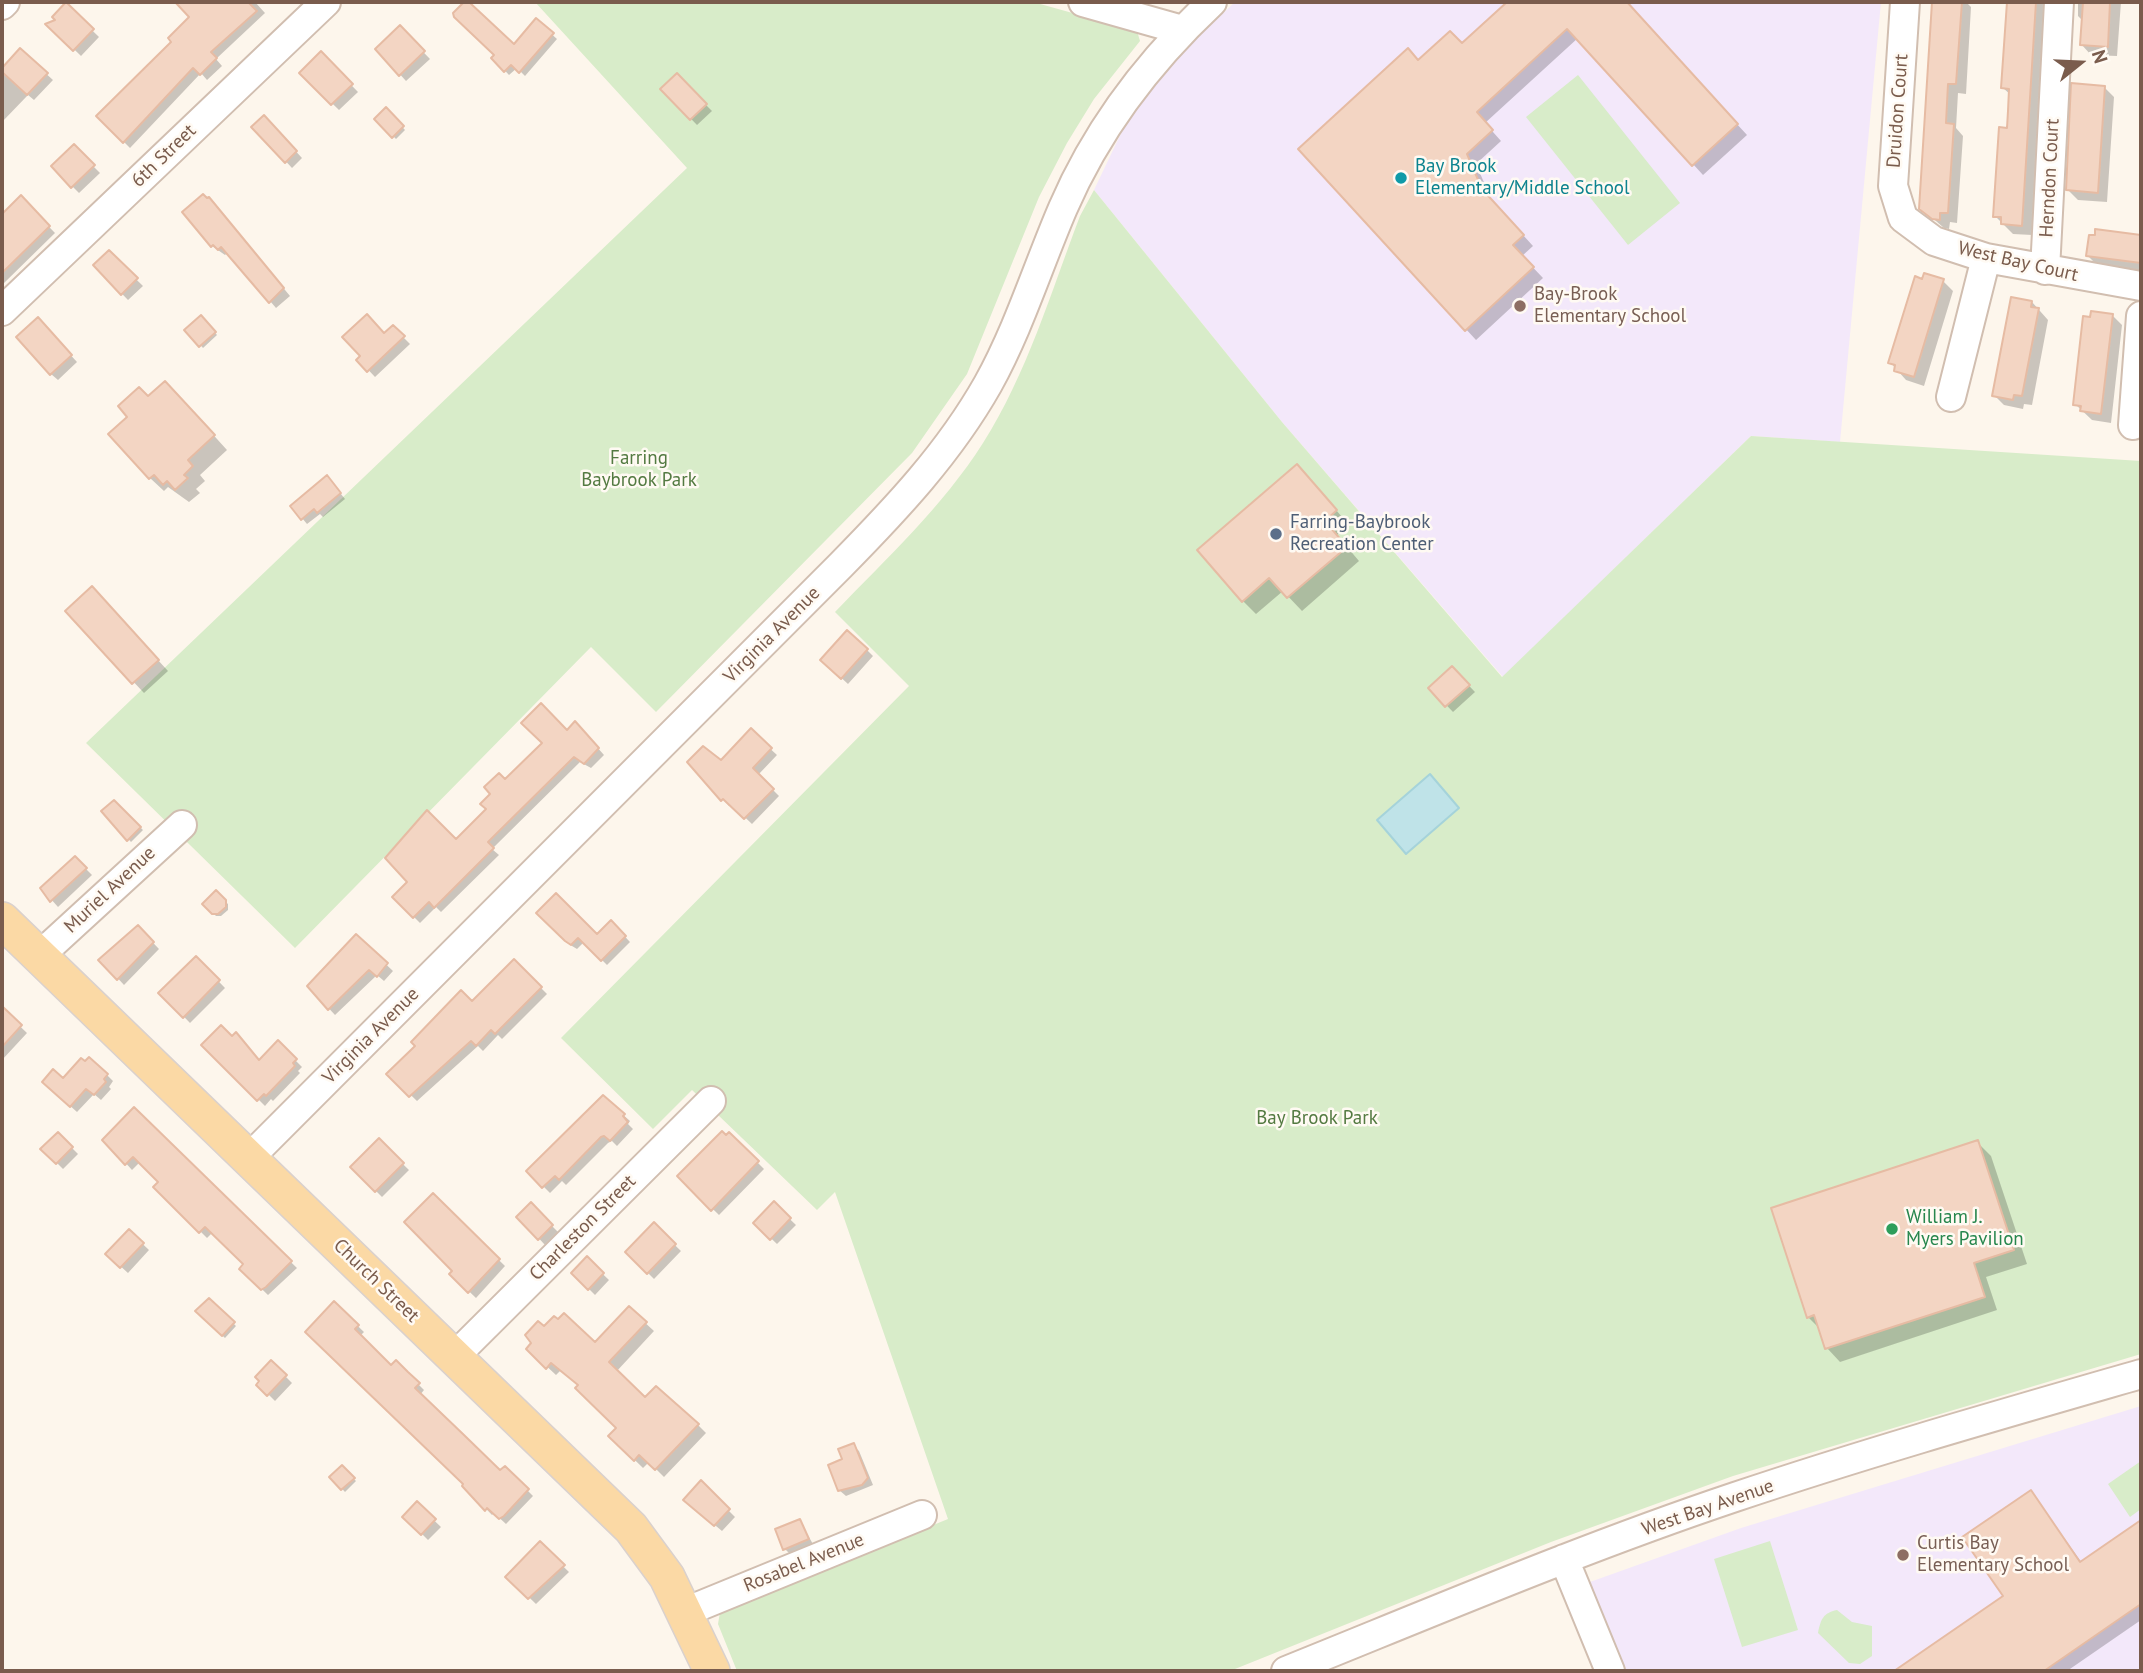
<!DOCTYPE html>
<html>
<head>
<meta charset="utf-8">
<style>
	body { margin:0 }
	#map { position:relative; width:2143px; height:1673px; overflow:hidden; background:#fdf6ec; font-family:"PT Sans",sans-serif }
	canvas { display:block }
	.frame { position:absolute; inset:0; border:4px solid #7a5c4d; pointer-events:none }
	.north { position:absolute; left:2045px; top:28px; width:70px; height:70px; -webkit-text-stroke:5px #fffaf3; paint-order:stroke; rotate:72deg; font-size:19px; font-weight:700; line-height:28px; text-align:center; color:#7a5c4d }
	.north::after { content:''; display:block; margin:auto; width:24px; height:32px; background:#7a5c4d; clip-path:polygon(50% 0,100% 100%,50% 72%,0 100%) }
</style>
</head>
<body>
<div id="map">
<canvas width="2143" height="1673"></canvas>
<div class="frame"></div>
<div class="north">N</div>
</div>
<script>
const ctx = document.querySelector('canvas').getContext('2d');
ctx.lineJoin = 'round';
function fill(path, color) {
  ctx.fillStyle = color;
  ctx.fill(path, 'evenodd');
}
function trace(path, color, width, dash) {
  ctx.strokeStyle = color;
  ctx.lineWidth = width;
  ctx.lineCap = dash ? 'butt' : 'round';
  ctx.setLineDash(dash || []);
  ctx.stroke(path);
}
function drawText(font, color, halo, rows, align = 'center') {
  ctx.font = font + ' "PT Sans",sans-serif';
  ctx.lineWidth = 5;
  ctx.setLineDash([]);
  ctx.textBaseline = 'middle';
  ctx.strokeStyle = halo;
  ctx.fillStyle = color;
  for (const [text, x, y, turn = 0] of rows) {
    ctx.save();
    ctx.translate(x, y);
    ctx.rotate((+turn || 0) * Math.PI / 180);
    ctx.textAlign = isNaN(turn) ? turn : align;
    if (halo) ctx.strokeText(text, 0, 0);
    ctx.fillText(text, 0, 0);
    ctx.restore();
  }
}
fill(new Path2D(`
	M 1235,2 L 1881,2 L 1840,442 L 1751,436 L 1503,677 L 1282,422 L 1094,190 L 1124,127 L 1155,84 L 1193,42 Z
	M 2141,1406 L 2141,1671 L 1627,1671 L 1590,1582 L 1741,1528 Z`), '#f3e8fa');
fill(new Path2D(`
	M 535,2 L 1033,2 L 1137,31 L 1140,41 L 1094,99 L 1067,143 L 1039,197 L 967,374 L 912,453 L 656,712 L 591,647 L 295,948 L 86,743 L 687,168 Z
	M 1578,75 L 1680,203 L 1628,245 L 1526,117 Z
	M 1094,190 L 1282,422 L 1502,677 L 1751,436 L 2141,461 L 2141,1354 L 1733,1476 L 1551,1542 L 1230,1671 L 737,1671 L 718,1624 L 720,1612 L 948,1519 L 835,1192 L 817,1210 L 692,1090 L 653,1129 L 561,1038 L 909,686 L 835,612 C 887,558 943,506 983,443 C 1027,374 1051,292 1080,216 Z
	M 2141,1461 L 2141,1509 L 2130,1517 L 2108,1484 Z
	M 1770,1541 L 1798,1630 L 1742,1647 L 1714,1559 Z
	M 1837,1610 L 1852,1622 L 1872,1626 L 1872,1656 L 1860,1664 L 1849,1663 L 1818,1633 C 1821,1619 1823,1613 1837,1610 Z`), '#d8ecc9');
const water = new Path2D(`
	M 1430,774 L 1459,808 L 1406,854 L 1377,820 Z`);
fill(water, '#bfe3e8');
trace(water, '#a5d3da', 2);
fill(new Path2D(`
	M 211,2 L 255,2 L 265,13 L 216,59 L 222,66 L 207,80 L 201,73 L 130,148 L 98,116 Z
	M 467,2 L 515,47 L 536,20 L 557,39 L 525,76 L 517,68 L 509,75 L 493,58 L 496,55 L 455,13 Z
	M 1510,2 L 1625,2 L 1747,135 L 1703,175 L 1578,38 L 1485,123 L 1501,141 L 1476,164 L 1492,201 L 1533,246 L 1522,256 L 1543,278 L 1476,340 L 1300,149 L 1419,62 L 1462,45 Z
	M 1933,2 L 1966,2 L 1971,7 L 1966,94 L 1958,93 L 1956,128 L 1963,136 L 1957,223 L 1950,222 L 1949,229 L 1944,228 L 1921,208 Z
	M 2009,2 L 2047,2 L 2032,235 L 2013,234 L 1995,216 L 2011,95 L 2003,88 Z
	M 2078,2 L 2121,2 L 2117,56 L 2091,55 L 2081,44 L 2083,21 L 2078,16 Z
	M 66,5 L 99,37 L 81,56 L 48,24 L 58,21 Z
	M 400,28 L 430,59 L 406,81 L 377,49 Z
	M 21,51 L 53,80 L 34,100 L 28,95 L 2,122 L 2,70 Z
	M 321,54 L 358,92 L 339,110 L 301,73 Z
	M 677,76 L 712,111 L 697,125 L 662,89 Z
	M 2104,87 L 2114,97 L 2107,202 L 2078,200 L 2068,190 Z
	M 386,109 L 405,130 L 396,139 L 376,119 Z
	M 264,117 L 302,158 L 292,168 L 254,127 Z
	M 74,147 L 100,173 L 79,193 L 53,167 Z
	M 21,198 L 55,233 L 2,285 L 2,216 Z
	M 215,205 L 290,296 L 276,308 L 228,252 L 225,255 L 212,246 Z
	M 2097,231 L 2141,237 L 2141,271 L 2098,266 L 2088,256 Z
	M 109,253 L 143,286 L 128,300 L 95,266 Z
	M 1943,281 L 1953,291 L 1924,386 L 1906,380 L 1890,362 Z
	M 2032,302 L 2048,320 L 2032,405 L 2024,404 L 2023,409 L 2004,405 L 1994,395 Z
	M 2112,315 L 2122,325 L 2111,423 L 2092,420 L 2075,404 Z
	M 201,317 L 217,335 L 203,348 L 187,330 Z
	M 44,326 L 77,362 L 58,380 L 51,374 Z
	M 393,327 L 410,344 L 375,377 L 359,360 Z
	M 178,396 L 227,450 L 200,475 L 205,481 L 196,489 L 200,493 L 189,502 L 168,487 L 164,491 L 150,478 L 130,417 L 148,398 Z
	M 1310,480 L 1349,525 L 1337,535 L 1359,561 L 1302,611 L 1283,591 L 1256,614 L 1243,601 Z
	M 332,483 L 345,499 L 323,517 L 320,514 L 307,524 L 302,518 Z
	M 102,599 L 168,671 L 144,693 L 67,611 Z
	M 867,650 L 873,656 L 848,684 L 822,660 Z
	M 1452,668 L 1475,692 L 1453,712 L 1430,688 Z
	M 581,729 L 604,755 L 591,768 L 580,762 L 492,849 L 499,855 L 441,912 L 436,907 L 420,923 L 394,897 L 488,809 L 505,781 L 567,732 Z
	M 751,731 L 777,755 L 758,775 L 779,796 L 752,824 L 731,804 L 729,806 L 689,763 L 721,763 Z
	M 114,802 L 143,830 L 131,842 L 103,811 Z
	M 75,858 L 92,875 L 58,907 L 42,889 Z
	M 216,893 L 228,904 L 228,910 L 221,916 L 216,916 L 204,904 Z
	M 539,913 L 597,936 L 611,922 L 630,942 L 607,965 L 584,942 L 577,949 L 572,946 Z
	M 138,927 L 159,949 L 124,985 L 101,960 Z
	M 356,936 L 393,971 L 384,981 L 377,975 L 335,1015 L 308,986 Z
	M 196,958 L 225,988 L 190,1023 L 161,993 Z
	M 514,961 L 547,994 L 502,1039 L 498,1035 L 483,1051 L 478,1046 L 417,1101 L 389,1074 L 472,1004 Z
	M 3,1010 L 27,1033 L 2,1060 L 2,1012 Z
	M 278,1043 L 302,1067 L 298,1071 L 300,1073 L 273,1101 L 271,1099 L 265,1106 L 204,1045 L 260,1062 Z
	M 107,1075 L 113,1081 L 109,1087 L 111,1089 L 101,1100 L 94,1094 L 77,1112 L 50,1088 L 64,1081 Z
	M 603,1097 L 630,1121 L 628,1124 L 633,1129 L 617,1146 L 612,1141 L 608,1143 L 566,1185 L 562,1181 L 550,1193 L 528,1171 Z
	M 134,1110 L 297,1268 L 268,1295 L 241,1269 L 246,1264 L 213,1232 L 207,1238 L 156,1187 L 161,1182 L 140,1162 L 132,1170 L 105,1140 Z
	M 58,1134 L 78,1154 L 63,1169 L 43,1149 Z
	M 729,1134 L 764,1169 L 719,1215 L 679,1176 Z
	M 379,1141 L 409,1170 L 382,1197 L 352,1167 Z
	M 1977,1142 L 1991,1156 L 2027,1264 L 1986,1277 L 1997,1310 L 1840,1362 L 1827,1348 L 1820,1329 L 1808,1317 Z
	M 433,1196 L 505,1266 L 476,1298 L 451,1274 L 455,1271 Z
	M 774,1204 L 796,1225 L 777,1244 L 755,1223 Z
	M 531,1205 L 558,1232 L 545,1245 L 519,1217 Z
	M 654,1225 L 681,1251 L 654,1279 L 627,1252 Z
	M 129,1231 L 149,1250 L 128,1273 L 107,1254 Z
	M 587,1259 L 609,1280 L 595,1295 L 573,1273 Z
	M 209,1300 L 236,1326 L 225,1338 L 197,1311 Z
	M 334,1303 L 364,1332 L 360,1336 L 391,1367 L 396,1362 L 424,1390 L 420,1395 L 500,1472 L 505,1468 L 533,1496 L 506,1524 L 494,1513 L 492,1515 L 464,1486 Z
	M 629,1308 L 654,1331 L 616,1372 L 645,1400 L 698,1425 L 706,1433 L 664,1477 L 649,1462 L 643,1468 L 610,1436 L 618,1428 L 580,1386 L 561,1370 L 556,1375 L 528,1349 L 544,1329 L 595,1344 Z
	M 271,1362 L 292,1383 L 275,1401 L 258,1384 Z
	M 853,1445 L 859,1451 L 873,1485 L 846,1496 L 839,1490 L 844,1460 Z
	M 342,1467 L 356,1481 L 345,1492 L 332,1478 Z
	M 701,1483 L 735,1517 L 722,1531 L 692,1506 Z
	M 2031,1492 L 2082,1563 L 2141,1522 L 2141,1620 L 2067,1671 L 1897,1671 L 2005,1597 Z
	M 417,1504 L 441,1527 L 428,1540 L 405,1517 Z
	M 800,1521 L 814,1546 L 791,1555 L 785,1549 Z
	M 540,1544 L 569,1572 L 536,1604 L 508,1577 Z`), '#0003');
const building = new Path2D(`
	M 66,2 L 94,29 L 73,51 L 45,24 L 55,20 L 52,17 Z
	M 175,2 L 248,2 L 257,11 L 211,52 L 217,58 L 200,75 L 193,68 L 123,143 L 96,116 L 171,42 L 168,38 L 189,17 Z
	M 464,2 L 469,2 L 514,44 L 536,18 L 554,33 L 519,73 L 511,65 L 504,72 L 491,58 L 494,55 L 454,17 L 453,13 Z
	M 1507,2 L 1627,2 L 1738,124 L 1692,166 L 1567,29 L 1477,112 L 1493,130 L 1467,154 L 1482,189 L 1524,235 L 1513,245 L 1534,267 L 1465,331 L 1298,149 L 1408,48 L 1418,60 L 1450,31 L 1462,43 Z
	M 1932,2 L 1962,2 L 1956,84 L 1948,84 L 1946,123 L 1954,124 L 1948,213 L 1940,213 L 1940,220 L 1932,219 L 1919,209 Z
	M 2007,2 L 2036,2 L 2022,226 L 2001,224 L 2001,217 L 1993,217 L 1999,127 L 2007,128 L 2008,111 L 2009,89 L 2001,88 Z
	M 2083,2 L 2110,2 L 2108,47 L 2080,45 Z
	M 400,25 L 425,51 L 399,76 L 375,49 Z
	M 20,48 L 48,73 L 27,95 L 2,72 L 2,68 Z
	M 321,51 L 353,84 L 331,105 L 299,73 Z
	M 677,73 L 707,104 L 690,120 L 660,89 Z
	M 2071,83 L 2105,86 L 2098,193 L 2066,190 Z
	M 386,107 L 404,126 L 392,138 L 374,119 Z
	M 264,115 L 297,151 L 285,163 L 251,127 Z
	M 74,144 L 95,165 L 71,188 L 51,166 Z
	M 203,194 L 207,198 L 209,197 L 284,288 L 269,303 L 221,247 L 218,250 L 213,245 L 211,247 L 182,212 Z
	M 21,195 L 50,226 L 2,273 L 2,214 Z
	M 2095,229 L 2141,235 L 2141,263 L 2086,256 L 2089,235 L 2095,235 Z
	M 109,250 L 138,278 L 121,295 L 93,265 Z
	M 1924,273 L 1944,279 L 1914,377 L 1894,371 L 1895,365 L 1888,363 L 1915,276 L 1922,279 Z
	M 2011,297 L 2032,301 L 2031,307 L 2039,308 L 2022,396 L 2014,395 L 2013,400 L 1992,396 Z
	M 2091,311 L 2113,314 L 2101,414 L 2080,411 L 2081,406 L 2073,405 L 2083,316 L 2090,317 Z
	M 367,314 L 384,333 L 393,325 L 405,336 L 367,372 L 356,360 L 360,356 L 342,337 Z
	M 201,315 L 216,332 L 199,347 L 184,330 Z
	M 38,317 L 72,355 L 50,375 L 16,337 Z
	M 165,381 L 215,435 L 188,460 L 193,466 L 184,475 L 188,478 L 175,490 L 167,481 L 163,485 L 154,475 L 149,479 L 108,434 L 127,417 L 118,406 L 139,387 L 148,396 Z
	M 1297,464 L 1337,510 L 1325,521 L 1347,547 L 1287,598 L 1269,578 L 1242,602 L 1197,550 Z
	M 327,475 L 341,493 L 317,513 L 314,509 L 301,520 L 290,506 Z
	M 92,586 L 159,660 L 132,684 L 65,611 Z
	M 847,630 L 868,649 L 841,679 L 820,660 Z
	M 1452,666 L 1470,685 L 1445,707 L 1428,688 Z
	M 541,703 L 567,730 L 575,721 L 599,748 L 584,764 L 574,757 L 488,842 L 494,848 L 434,908 L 429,902 L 413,918 L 392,897 L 407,882 L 385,858 L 427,810 L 456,839 L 486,809 L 480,804 L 490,794 L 484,787 L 499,773 L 505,779 L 542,743 L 521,723 Z
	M 751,728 L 772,748 L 753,768 L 774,789 L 744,819 L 723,799 L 721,801 L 687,762 L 703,746 L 721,760 Z
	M 114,800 L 141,827 L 127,841 L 101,811 Z
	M 75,856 L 87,868 L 50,902 L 40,888 Z
	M 216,890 L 226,900 L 226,907 L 218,914 L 212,914 L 202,904 Z
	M 556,893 L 597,934 L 611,920 L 626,936 L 601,961 L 578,938 L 571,945 L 565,941 L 536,913 Z
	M 138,925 L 154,942 L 117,980 L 98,960 Z
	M 356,934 L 388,963 L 377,977 L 369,970 L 328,1010 L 307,986 Z
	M 196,956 L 220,980 L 183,1018 L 158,993 Z
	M 514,959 L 542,987 L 495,1034 L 491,1030 L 476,1046 L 471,1041 L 409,1097 L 386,1074 L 415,1046 L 411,1042 L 461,990 L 472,1001 Z
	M 2,1006 L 22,1025 L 2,1047 Z
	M 221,1025 L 232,1036 L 236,1032 L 259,1060 L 278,1040 L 297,1059 L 293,1063 L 295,1066 L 266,1096 L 264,1094 L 257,1101 L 201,1045 Z
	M 89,1057 L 108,1074 L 104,1079 L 106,1082 L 94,1095 L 86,1089 L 70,1107 L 42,1082 L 53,1069 L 63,1078 L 81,1058 L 85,1061 Z
	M 603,1095 L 625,1114 L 623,1116 L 628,1122 L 610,1141 L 604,1136 L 601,1137 L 559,1180 L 555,1176 L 542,1188 L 526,1171 Z
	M 134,1107 L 292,1261 L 266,1287 L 261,1290 L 239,1269 L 243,1264 L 205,1227 L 199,1233 L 153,1187 L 158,1182 L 133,1157 L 125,1165 L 102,1140 Z
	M 722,1131 L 726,1135 L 729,1132 L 759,1161 L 711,1211 L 677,1176 Z
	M 58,1132 L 73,1147 L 56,1164 L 40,1149 Z
	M 379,1138 L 404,1163 L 375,1192 L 350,1167 Z
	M 1978,1140 L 2014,1250 L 1974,1263 L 1985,1297 L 1825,1349 L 1814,1315 L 1807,1318 L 1771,1208 Z
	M 433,1193 L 500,1259 L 468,1293 L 449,1274 L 452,1271 L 404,1222 Z
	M 774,1201 L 791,1218 L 770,1240 L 753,1223 Z
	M 531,1202 L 553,1225 L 538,1240 L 516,1217 Z
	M 654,1222 L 676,1244 L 647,1274 L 625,1252 Z
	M 129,1229 L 144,1243 L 120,1268 L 105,1254 Z
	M 587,1256 L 604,1273 L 588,1290 L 571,1273 Z
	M 209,1298 L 235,1322 L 222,1336 L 195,1311 Z
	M 334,1301 L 359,1325 L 355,1329 L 391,1365 L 396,1360 L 408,1372 L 420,1383 L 415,1388 L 464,1435 L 500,1470 L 505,1466 L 529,1489 L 504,1516 L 499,1519 L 487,1508 L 485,1511 L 462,1486 L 463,1484 L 305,1332 Z
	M 629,1306 L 647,1322 L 609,1362 L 645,1397 L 656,1386 L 699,1424 L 655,1470 L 639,1455 L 634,1461 L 608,1436 L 616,1428 L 575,1388 L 578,1385 L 551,1363 L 546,1369 L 526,1349 L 531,1343 L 525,1335 L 538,1321 L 544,1326 L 554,1316 L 558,1319 L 564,1313 L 595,1342 Z
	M 271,1360 L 287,1375 L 267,1396 L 256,1385 L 259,1381 L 255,1377 Z
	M 854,1443 L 868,1478 L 862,1485 L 838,1491 L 828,1465 L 842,1459 L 838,1449 Z
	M 342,1465 L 355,1478 L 341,1490 L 329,1477 Z
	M 701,1480 L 730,1509 L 714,1526 L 683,1500 Z
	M 2031,1490 L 2080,1562 L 2141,1520 L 2141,1604 L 2044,1671 L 1894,1671 L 2003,1596 L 1962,1537 Z
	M 417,1501 L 436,1519 L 421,1535 L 402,1517 Z
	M 800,1519 L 809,1539 L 783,1550 L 775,1529 Z
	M 540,1541 L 565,1565 L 528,1599 L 505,1577 Z`);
fill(building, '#f3d5c3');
trace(building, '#e6bba3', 2);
const minor = new Path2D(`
	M 1083,2 L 1182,30
	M 1905,2 L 1893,186 L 1903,218 L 1934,241 L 1986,258 L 2141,286
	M 2,5 L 5,2
	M 2045,270 L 2059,2
	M 2,311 L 326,2
	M 1951,397 L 1986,258
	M 2133,425 L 2141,316
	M 39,956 L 182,825
	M 249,1158 L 841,565 C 896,509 949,453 988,384 C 1019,328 1038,266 1063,208 C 1097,129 1150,60 1212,2
	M 455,1356 L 711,1101
	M 1564,1559 L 1610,1671
	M 685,1612 L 922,1515
	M 1286,1671 C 1435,1611 1583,1548 1735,1497 C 1869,1452 2006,1413 2141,1374`);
const major = new Path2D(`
	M 2,920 L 631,1528 L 667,1577 L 712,1671`);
trace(minor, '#d1beb0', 32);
trace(major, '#dad1cd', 38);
trace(minor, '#fff', 28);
trace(major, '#fbd9a5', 35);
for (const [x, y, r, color] of [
	[1401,178,7,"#0f9aa8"],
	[1520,306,7,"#8d6e63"],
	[1276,534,7,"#5c6f8a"],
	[1892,1229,7,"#2e9e5b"],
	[1903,1555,7,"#8d6e63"]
]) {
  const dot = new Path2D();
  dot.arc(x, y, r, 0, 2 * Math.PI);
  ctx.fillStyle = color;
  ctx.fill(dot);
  trace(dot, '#fffaf3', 2.5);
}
drawText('19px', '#7a5c4d', '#fffaf3', [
	["Druidon Court",1898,111,-86],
	["6th Street",164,156,-44],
	["Herndon Court",2050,178,-87],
	["West Bay Court",2018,262,13],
	["Virginia Avenue",772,635,-45],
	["Muriel Avenue",110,890,-43],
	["Virginia Avenue",371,1036,-45],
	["Charleston Street",583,1228,-45],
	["Church Street",376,1281,44],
	["West Bay Avenue",1708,1508,-19],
	["Rosabel Avenue",804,1563,-22]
]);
drawText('19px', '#0d838f', '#fffaf3', [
	["Bay Brook",1415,167],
	["Elementary/Middle School",1415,189]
], 'left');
drawText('19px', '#785e54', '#fffaf3', [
	["Bay-Brook",1534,295],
	["Elementary School",1534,317],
	["Curtis Bay",1917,1544],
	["Elementary School",1917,1566]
], 'left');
drawText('19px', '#537a41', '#fffaf3', [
	["Farring",639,459],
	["Baybrook Park",639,481],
	["Bay Brook Park",1317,1119]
]);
drawText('19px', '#4e5e75', '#fffaf3', [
	["Farring-Baybrook",1290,523],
	["Recreation Center",1290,545]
], 'left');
drawText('19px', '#27864d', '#fffaf3', [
	["William J.",1906,1218],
	["Myers Pavilion",1906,1240]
], 'left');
</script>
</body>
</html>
